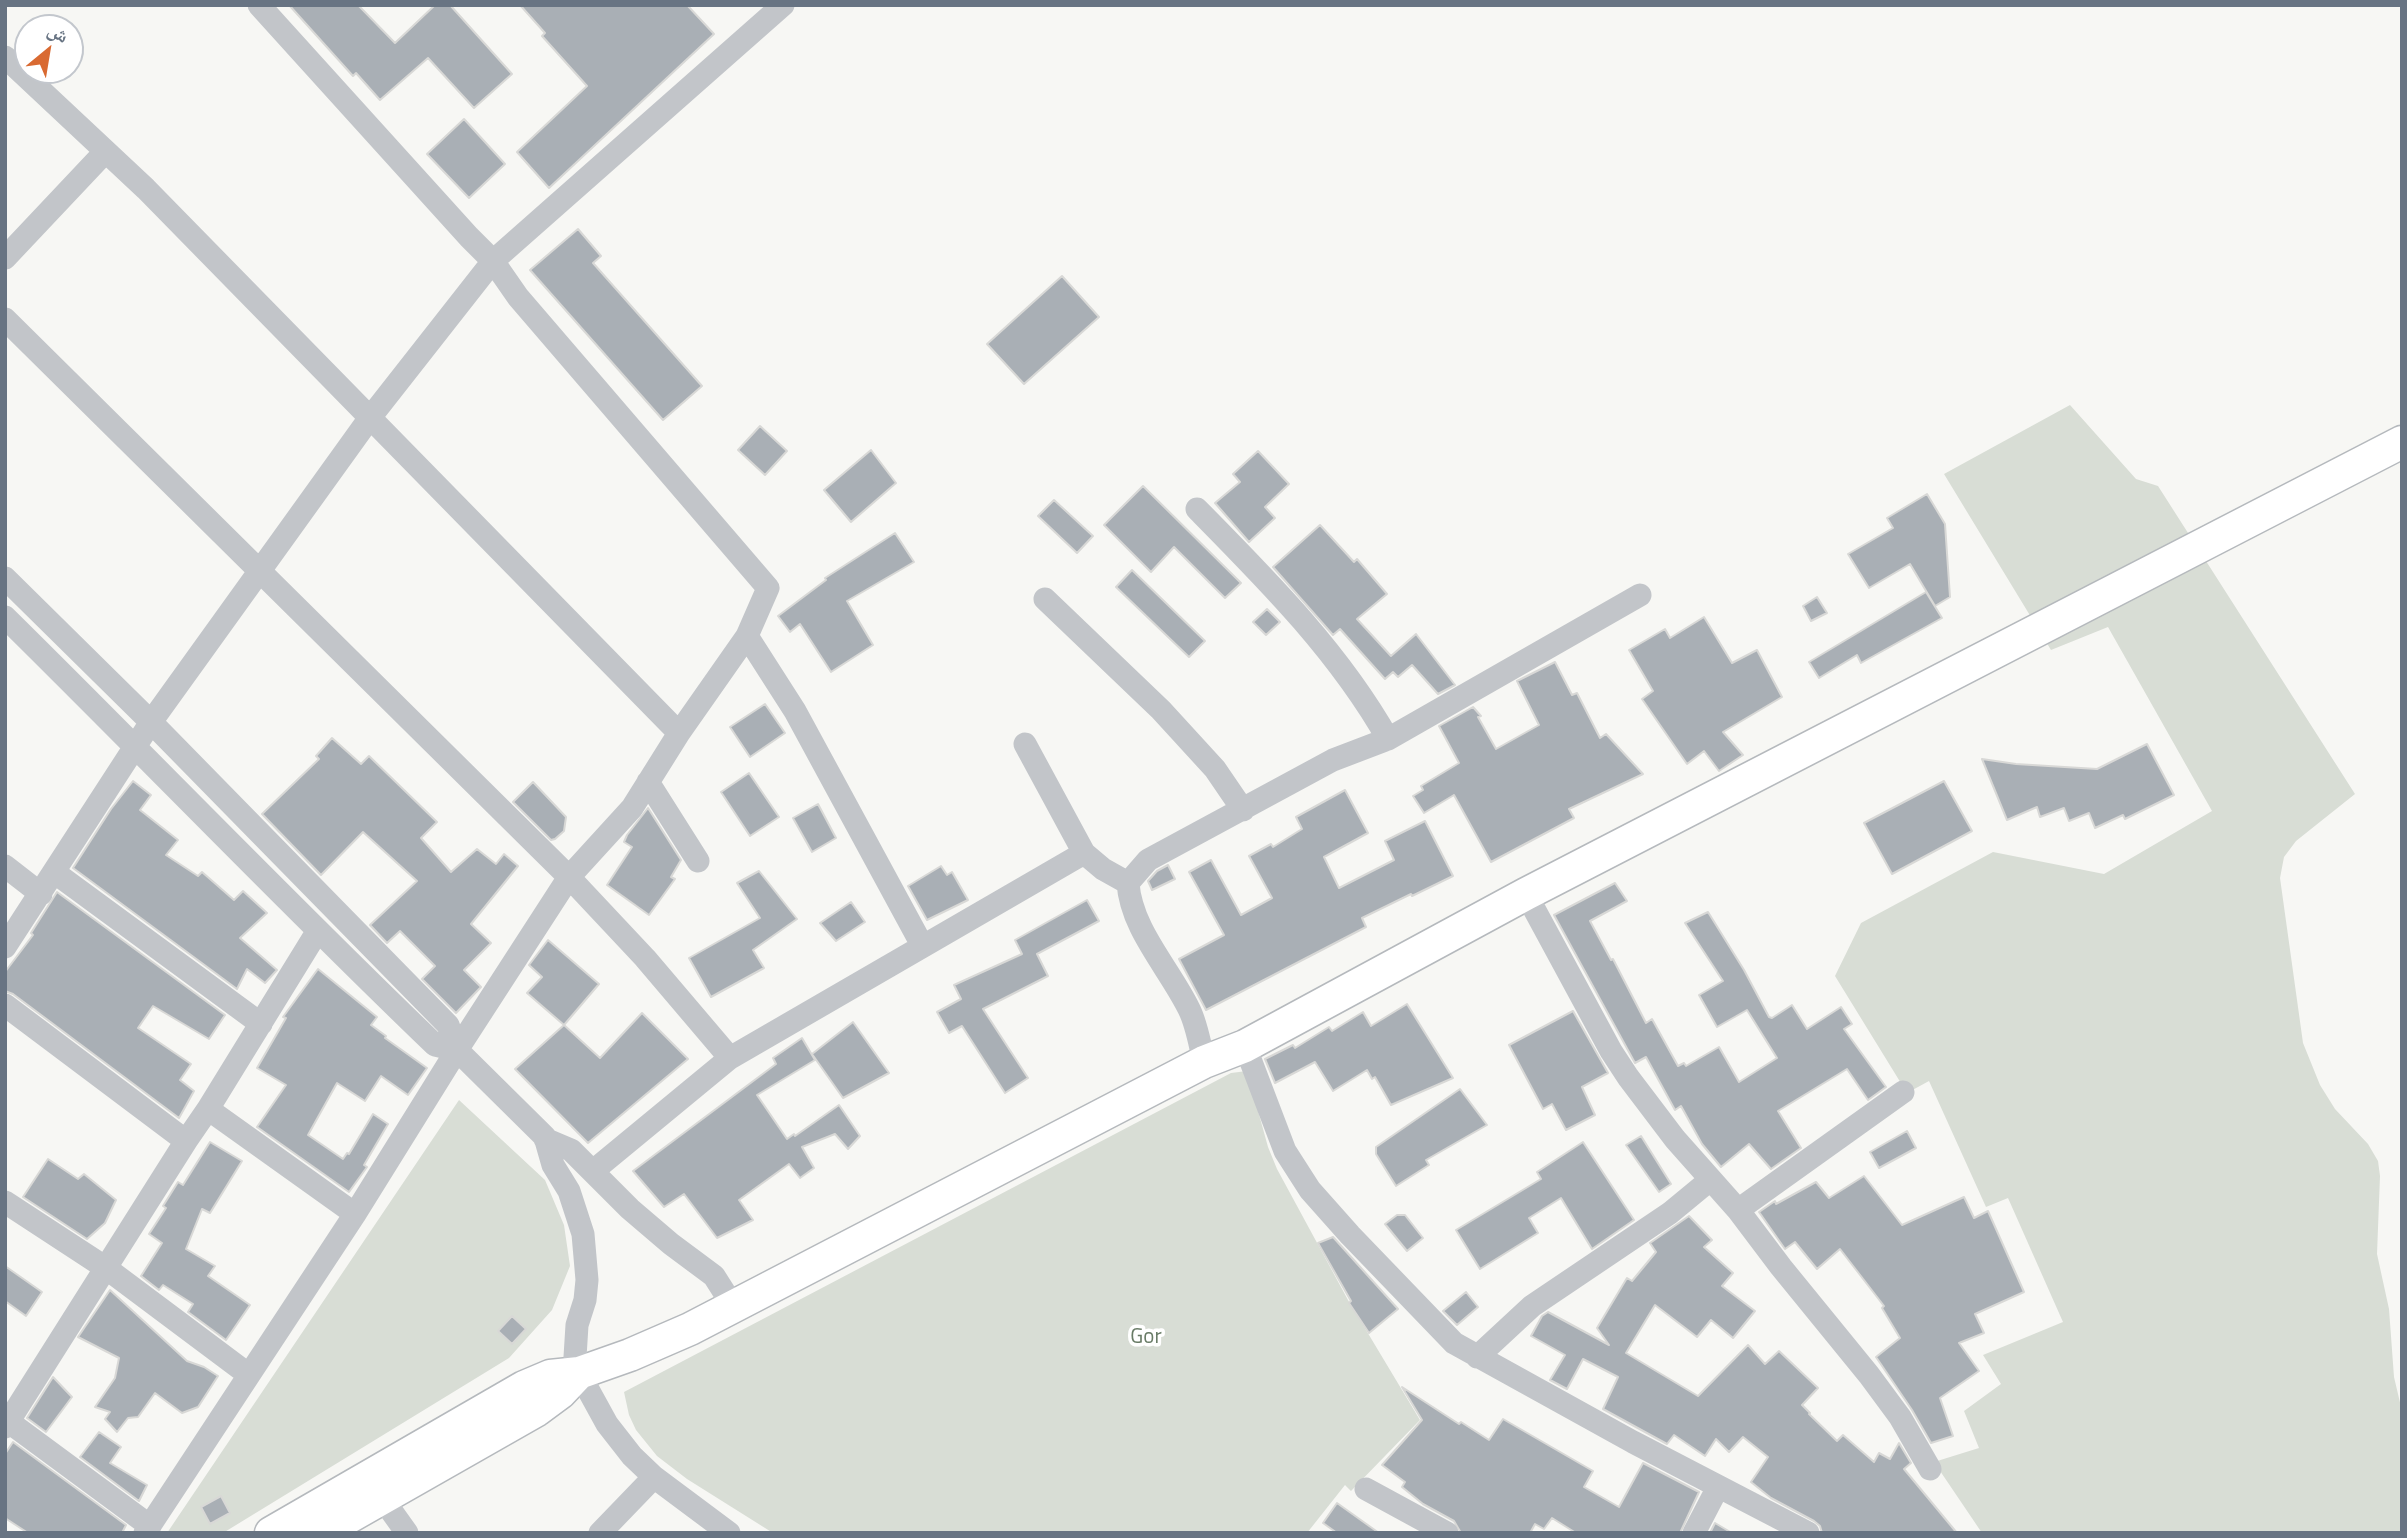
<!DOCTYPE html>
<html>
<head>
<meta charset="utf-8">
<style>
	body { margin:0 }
	#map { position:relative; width:2407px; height:1538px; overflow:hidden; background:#f7f7f4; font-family:"Titillium Web","Noto Naskh Arabic",sans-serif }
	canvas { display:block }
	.frame { position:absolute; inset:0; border:7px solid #687483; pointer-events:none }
	.north { position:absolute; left:14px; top:14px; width:70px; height:70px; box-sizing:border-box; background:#fff; border:2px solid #c3c7cd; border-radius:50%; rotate:30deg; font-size:19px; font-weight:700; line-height:28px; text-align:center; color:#687483 }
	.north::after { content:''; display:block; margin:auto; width:24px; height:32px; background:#d96a32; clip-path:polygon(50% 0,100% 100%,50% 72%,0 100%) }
</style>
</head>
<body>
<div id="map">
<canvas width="2407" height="1538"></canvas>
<div class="frame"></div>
<div class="north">ش</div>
</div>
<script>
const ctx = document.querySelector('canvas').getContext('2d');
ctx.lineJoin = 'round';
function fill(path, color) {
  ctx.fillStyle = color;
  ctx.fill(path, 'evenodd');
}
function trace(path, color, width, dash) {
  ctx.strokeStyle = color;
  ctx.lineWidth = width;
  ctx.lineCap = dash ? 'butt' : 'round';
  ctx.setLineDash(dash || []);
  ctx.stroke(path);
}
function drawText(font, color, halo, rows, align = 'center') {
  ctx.font = font + ' "Titillium Web",sans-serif';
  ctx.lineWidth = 7;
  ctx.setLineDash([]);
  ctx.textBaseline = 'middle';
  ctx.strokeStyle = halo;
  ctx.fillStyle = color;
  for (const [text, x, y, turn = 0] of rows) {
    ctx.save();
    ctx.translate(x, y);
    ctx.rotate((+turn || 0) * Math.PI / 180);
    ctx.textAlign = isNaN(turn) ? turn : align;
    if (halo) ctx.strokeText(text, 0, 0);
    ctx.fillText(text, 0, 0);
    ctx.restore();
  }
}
fill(new Path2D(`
	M 2070,405 L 2136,479 L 2158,486 L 2355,794 L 2296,841 L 2284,857 L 2280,878 L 2303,1043 L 2320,1085 L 2335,1109 L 2368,1144 L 2378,1161 L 2380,1176 L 2377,1254 L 2389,1309 L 2394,1377 L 2402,1411 L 2402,1533 L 1982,1533 L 1934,1462 L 1979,1448 L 1964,1411 L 2001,1384 L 1983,1355 L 2063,1322 L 2008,1198 L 1986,1207 L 1929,1081 L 1907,1093 L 1835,976 L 1861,923 L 1993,852 L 2104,874 L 2212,811 L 2108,627 L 2051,650 L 1944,474 Z
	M 1247,1071 L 1268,1147 L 1277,1169 L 1348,1300 L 1420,1420 L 1351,1491 L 1345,1485 L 1307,1533 L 773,1533 L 687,1479 L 657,1456 L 636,1430 L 629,1415 L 624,1392 L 1231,1073 Z
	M 459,1100 L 545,1180 L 564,1225 L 570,1266 L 552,1310 L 509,1358 L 223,1533 L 167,1533 Z`), '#d8ddd5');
const building = new Path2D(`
	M 289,5 L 358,5 L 395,43 L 435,5 L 450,5 L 512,74 L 474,108 L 428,58 L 380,100 L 356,73 L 353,76 Z
	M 520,5 L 687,5 L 714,34 L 549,188 L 517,152 L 587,86 L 542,36 L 545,33 Z
	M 464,119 L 505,164 L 469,198 L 427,154 Z
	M 578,229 L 601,256 L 593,263 L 702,386 L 663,420 L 530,270 Z
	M 1062,276 L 1099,317 L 1024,384 L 987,344 Z
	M 760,426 L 787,451 L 765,475 L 738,450 Z
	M 871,450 L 896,483 L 851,522 L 824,490 Z
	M 1258,451 L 1289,484 L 1265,507 L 1275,518 L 1249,542 L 1215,503 L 1240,482 L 1233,474 Z
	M 1143,486 L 1241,583 L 1225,598 L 1174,547 L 1151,572 L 1104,525 Z
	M 1927,494 L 1945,524 L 1950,597 L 1935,606 L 1910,564 L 1869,588 L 1848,554 L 1893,528 L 1887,518 Z
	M 1054,500 L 1093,536 L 1077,553 L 1038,516 Z
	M 1320,525 L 1354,562 L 1357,559 L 1387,594 L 1357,619 L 1391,656 L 1416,634 L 1455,685 L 1438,694 L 1412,665 L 1398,677 L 1393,672 L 1385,679 L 1340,629 L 1333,635 L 1273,567 Z
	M 895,533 L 914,562 L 847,601 L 873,645 L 831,672 L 800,624 L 790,632 L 778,616 L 826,580 L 825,578 Z
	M 1132,570 L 1205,641 L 1189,657 L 1116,587 Z
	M 1926,592 L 1942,618 L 1861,663 L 1857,655 L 1819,678 L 1809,662 Z
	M 1817,597 L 1827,613 L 1811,621 L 1803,606 Z
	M 1267,609 L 1280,622 L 1266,635 L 1253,622 Z
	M 1704,617 L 1732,663 L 1757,650 L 1782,697 L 1723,732 L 1743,755 L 1719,771 L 1704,751 L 1687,764 L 1642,699 L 1653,691 L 1629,650 L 1665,629 L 1670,638 Z
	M 1555,662 L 1572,695 L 1577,693 L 1600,738 L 1606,734 L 1643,774 L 1569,809 L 1574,818 L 1491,862 L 1454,795 L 1424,813 L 1413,796 L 1423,790 L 1421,786 L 1459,763 L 1439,726 L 1473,707 L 1481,716 L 1478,717 L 1496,749 L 1539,725 L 1517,681 Z
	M 765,704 L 785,733 L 750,757 L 730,727 Z
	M 332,738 L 361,764 L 369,756 L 437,822 L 421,838 L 451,872 L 477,849 L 496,864 L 504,854 L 518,866 L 471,924 L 491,943 L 464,970 L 481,987 L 456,1013 L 422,979 L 435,966 L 400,931 L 387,943 L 370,925 L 417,881 L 363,832 L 321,875 L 262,814 L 319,759 L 316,756 Z
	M 2147,744 L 2174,795 L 2125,819 L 2123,815 L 2095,828 L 2089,813 L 2069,821 L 2064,808 L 2040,817 L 2037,807 L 2007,820 L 1982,759 L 2016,764 L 2097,769 Z
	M 749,773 L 779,817 L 750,836 L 721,792 Z
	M 133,781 L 151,795 L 140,810 L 178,840 L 166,855 L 198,876 L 202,872 L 234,900 L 243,891 L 267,913 L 240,938 L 277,970 L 265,983 L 247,969 L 237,989 L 73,868 L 111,809 Z
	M 1944,781 L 1972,831 L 1892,874 L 1864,823 Z
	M 533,782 L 566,817 L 564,831 L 555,839 L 551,840 L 513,802 Z
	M 1345,790 L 1368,833 L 1324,857 L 1339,888 L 1394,860 L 1385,841 L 1425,821 L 1453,876 L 1412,896 L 1411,894 L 1362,918 L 1366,927 L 1206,1010 L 1179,959 L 1224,935 L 1189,872 L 1211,860 L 1241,915 L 1272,898 L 1249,856 L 1271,844 L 1273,847 L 1302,829 L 1296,817 Z
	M 818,804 L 836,838 L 812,852 L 793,818 Z
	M 648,808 L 681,860 L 671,877 L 675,879 L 649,915 L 607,885 L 632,847 L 624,842 L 627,835 Z
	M 1168,865 L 1175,879 L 1152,890 L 1148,881 L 1157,871 Z
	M 941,866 L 947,875 L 952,872 L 968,900 L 927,920 L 908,886 Z
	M 759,871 L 797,919 L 753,950 L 764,968 L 711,997 L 689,958 L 760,918 L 737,883 Z
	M 1615,883 L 1627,901 L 1590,921 L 1611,960 L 1613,959 L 1646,1023 L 1652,1019 L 1678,1066 L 1684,1063 L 1686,1066 L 1719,1047 L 1739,1082 L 1777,1058 L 1747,1010 L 1717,1027 L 1699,995 L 1723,981 L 1685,923 L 1708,912 L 1744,970 L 1769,1017 L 1772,1018 L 1792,1005 L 1807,1029 L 1841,1007 L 1852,1024 L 1844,1029 L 1886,1087 L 1868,1100 L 1847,1069 L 1778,1111 L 1801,1148 L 1771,1169 L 1749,1144 L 1721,1167 L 1702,1144 L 1681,1106 L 1675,1110 L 1646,1057 L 1635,1063 L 1554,915 Z
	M 57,892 L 225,1015 L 209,1039 L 153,1006 L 138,1028 L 191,1064 L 180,1080 L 194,1091 L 179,1118 L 13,994 L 5,991 L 5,972 L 33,935 L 31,933 Z
	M 1087,900 L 1099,921 L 1037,954 L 1048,976 L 983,1009 L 1028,1078 L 1005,1093 L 962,1026 L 949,1033 L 937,1012 L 961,999 L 954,985 L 1022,954 L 1015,940 Z
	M 851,902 L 865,922 L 836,941 L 820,923 Z
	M 548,940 L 599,984 L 564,1025 L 527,993 L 542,977 L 529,965 Z
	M 318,969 L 377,1017 L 371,1025 L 386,1036 L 385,1038 L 427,1068 L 408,1095 L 381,1076 L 365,1101 L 337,1083 L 308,1135 L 343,1159 L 347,1153 L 349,1154 L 373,1114 L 388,1124 L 364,1165 L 367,1167 L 349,1192 L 257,1127 L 286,1085 L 257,1068 L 286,1018 L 283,1017 Z
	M 1407,1004 L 1453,1078 L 1391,1105 L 1375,1077 L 1372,1079 L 1367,1070 L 1333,1091 L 1315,1062 L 1275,1083 L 1265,1059 L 1293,1045 L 1295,1048 L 1329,1027 L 1332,1031 L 1363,1012 L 1371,1026 Z
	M 1573,1011 L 1608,1073 L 1582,1087 L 1595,1115 L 1566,1130 L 1552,1104 L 1543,1109 L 1509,1045 Z
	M 642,1013 L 688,1059 L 588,1143 L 515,1069 L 564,1025 L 600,1058 Z
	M 853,1022 L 889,1073 L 843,1098 L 812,1054 Z
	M 802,1038 L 815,1060 L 757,1095 L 787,1139 L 794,1134 L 795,1136 L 839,1105 L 860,1136 L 848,1149 L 835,1134 L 802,1147 L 814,1168 L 800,1178 L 789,1164 L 739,1200 L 753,1220 L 717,1238 L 684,1194 L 664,1207 L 633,1171 L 776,1064 L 773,1058 Z
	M 1460,1089 L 1487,1125 L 1426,1160 L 1429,1165 L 1396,1186 L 1376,1154 L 1376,1147 Z
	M 1907,1131 L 1916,1148 L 1879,1168 L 1870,1152 Z
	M 1641,1136 L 1671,1184 L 1659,1192 L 1626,1145 Z
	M 210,1142 L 242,1161 L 210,1213 L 202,1209 L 186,1249 L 215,1266 L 208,1276 L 250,1305 L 226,1340 L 188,1312 L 193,1304 L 163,1285 L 159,1290 L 141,1276 L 162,1243 L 149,1234 L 166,1208 L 163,1206 L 178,1182 L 183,1185 Z
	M 1583,1142 L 1634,1220 L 1592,1249 L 1561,1198 L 1529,1218 L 1538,1233 L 1480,1269 L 1456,1230 L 1541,1179 L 1537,1172 Z
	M 48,1159 L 78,1179 L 84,1174 L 116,1200 L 105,1223 L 87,1239 L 23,1197 Z
	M 1864,1176 L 1902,1225 L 1964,1197 L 1974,1218 L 1988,1211 L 2024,1292 L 1975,1314 L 1984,1333 L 1959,1343 L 1979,1371 L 1940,1398 L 1953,1436 L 1931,1443 L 1912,1410 L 1876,1357 L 1900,1338 L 1882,1308 L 1884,1306 L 1840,1249 L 1817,1269 L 1795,1242 L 1785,1249 L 1759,1212 L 1775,1201 L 1776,1204 L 1816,1182 L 1829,1198 Z
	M 1397,1215 L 1405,1215 L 1423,1238 L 1407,1251 L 1385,1224 Z
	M 1689,1216 L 1712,1240 L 1704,1247 L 1733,1273 L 1722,1286 L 1755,1311 L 1733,1338 L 1711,1320 L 1697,1337 L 1655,1305 L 1626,1353 L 1698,1396 L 1748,1345 L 1765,1364 L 1779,1351 L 1818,1388 L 1802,1405 L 1810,1413 L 1809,1414 L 1837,1441 L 1843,1435 L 1874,1462 L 1879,1453 L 1890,1459 L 1899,1443 L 1911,1463 L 1904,1469 L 1957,1533 L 1822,1533 L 1820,1526 L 1814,1521 L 1771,1498 L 1751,1482 L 1768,1457 L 1743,1437 L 1729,1452 L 1716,1439 L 1705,1456 L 1674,1435 L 1667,1444 L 1603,1409 L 1618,1377 L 1583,1359 L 1567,1389 L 1550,1380 L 1565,1355 L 1531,1336 L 1542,1316 L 1548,1312 L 1609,1345 L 1597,1328 L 1627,1278 L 1632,1281 L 1656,1252 L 1650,1243 Z
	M 1333,1237 L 1398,1309 L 1369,1333 L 1349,1303 L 1351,1301 L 1318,1243 Z
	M 5,1266 L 42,1292 L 26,1316 L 5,1301 Z
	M 110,1290 L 187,1361 L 204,1367 L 218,1376 L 198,1407 L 182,1413 L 155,1393 L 138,1417 L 128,1418 L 117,1432 L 105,1419 L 110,1412 L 95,1407 L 115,1378 L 119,1358 L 78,1337 Z
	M 1466,1292 L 1478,1307 L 1457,1325 L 1443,1311 Z
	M 512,1316 L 526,1329 L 512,1344 L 498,1331 Z
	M 53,1377 L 72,1397 L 46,1432 L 27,1418 Z
	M 1402,1387 L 1459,1424 L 1461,1422 L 1489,1440 L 1503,1419 L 1593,1471 L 1584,1487 L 1619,1507 L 1643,1463 L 1699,1492 L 1680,1533 L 1576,1533 L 1552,1518 L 1544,1529 L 1535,1524 L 1530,1533 L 1461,1533 L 1454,1521 L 1423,1504 L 1402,1487 L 1405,1482 L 1382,1465 L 1422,1420 Z
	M 99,1432 L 121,1447 L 110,1463 L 147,1485 L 139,1501 L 80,1457 Z
	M 13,1442 L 126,1525 L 122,1533 L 28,1533 L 5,1518 L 5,1454 Z
	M 221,1496 L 230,1513 L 210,1524 L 201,1507 Z
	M 1337,1503 L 1379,1533 L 1337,1533 L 1323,1523 Z
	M 1715,1523 L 1732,1533 L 1710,1533 Z`);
fill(building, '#a9afb5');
trace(building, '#d8d8d6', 2);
const secondary = new Path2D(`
	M 271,1533 L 524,1387 L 550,1376 L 579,1373 L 630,1355 L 690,1329 L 1204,1062 L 1245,1046 L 1526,894 L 2402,442
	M 321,1533 L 537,1410 L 560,1393 L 579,1373`);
trace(secondary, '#b5b9bd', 35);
trace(new Path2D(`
	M 5,57 L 146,189 L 679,733
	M 5,258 L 105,152
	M 5,319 L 569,877 L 645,958 L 730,1058
	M 1197,509 C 1267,580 1339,652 1388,739
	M 5,578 L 151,722 L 448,1025 L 457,1050 L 545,1137 L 553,1165 L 569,1191 L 583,1234 L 587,1280 L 585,1300 L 577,1325 L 575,1357 L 579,1373 L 607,1424 L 632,1456 L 654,1477 L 729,1533
	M 1045,599 L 1161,710 L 1215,769 L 1243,810
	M 5,617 C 149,759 289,905 435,1045 L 457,1050
	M 747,636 L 795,711 L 922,945
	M 1025,744 L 1084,853 L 1103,869 L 1128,883 C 1131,929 1169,968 1189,1009 C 1197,1025 1200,1045 1204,1062
	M 648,782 L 698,861
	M 5,866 L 41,894
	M 54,872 L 261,1024
	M 1128,883 L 1148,860 L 1333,760 L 1388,739 L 1640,595
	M 1526,894 L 1611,1051 L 1628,1077 L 1675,1139 L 1738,1210 L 1781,1267 L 1869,1375 L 1900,1417 L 1930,1469
	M 5,947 L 151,722 L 369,419 L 493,261 L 783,5
	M 5,1005 L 186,1141
	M 1245,1046 L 1285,1151 L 1310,1190 L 1350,1235 L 1454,1343 L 1633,1442 L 1808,1533
	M 208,1109 L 355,1214
	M 545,1139 L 571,1150 L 630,1209 L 671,1244 L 714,1276 L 733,1306
	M 593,1171 L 730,1058 L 1084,853
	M 5,1202 L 106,1268 L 249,1375
	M 1738,1210 L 1903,1092
	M 1477,1357 L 1532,1306 L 1670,1213 L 1710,1180
	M 9,1422 L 150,1526
	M 5,1427 L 186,1141 L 208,1109 L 317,932
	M 1366,1489 L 1447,1533
	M 382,1498 L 407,1533
	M 145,1533 L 355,1214 L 457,1050 L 569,877 L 632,808 L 679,733 L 747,636 L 768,588 L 518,297 L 493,261 L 469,237 L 259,5
	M 600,1533 L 654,1477
	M 1694,1533 L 1718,1487`), '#c2c5c9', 23);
trace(secondary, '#fff', 32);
drawText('21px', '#687b66', '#fff', [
	["Gor",1146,1338]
]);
</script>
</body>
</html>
